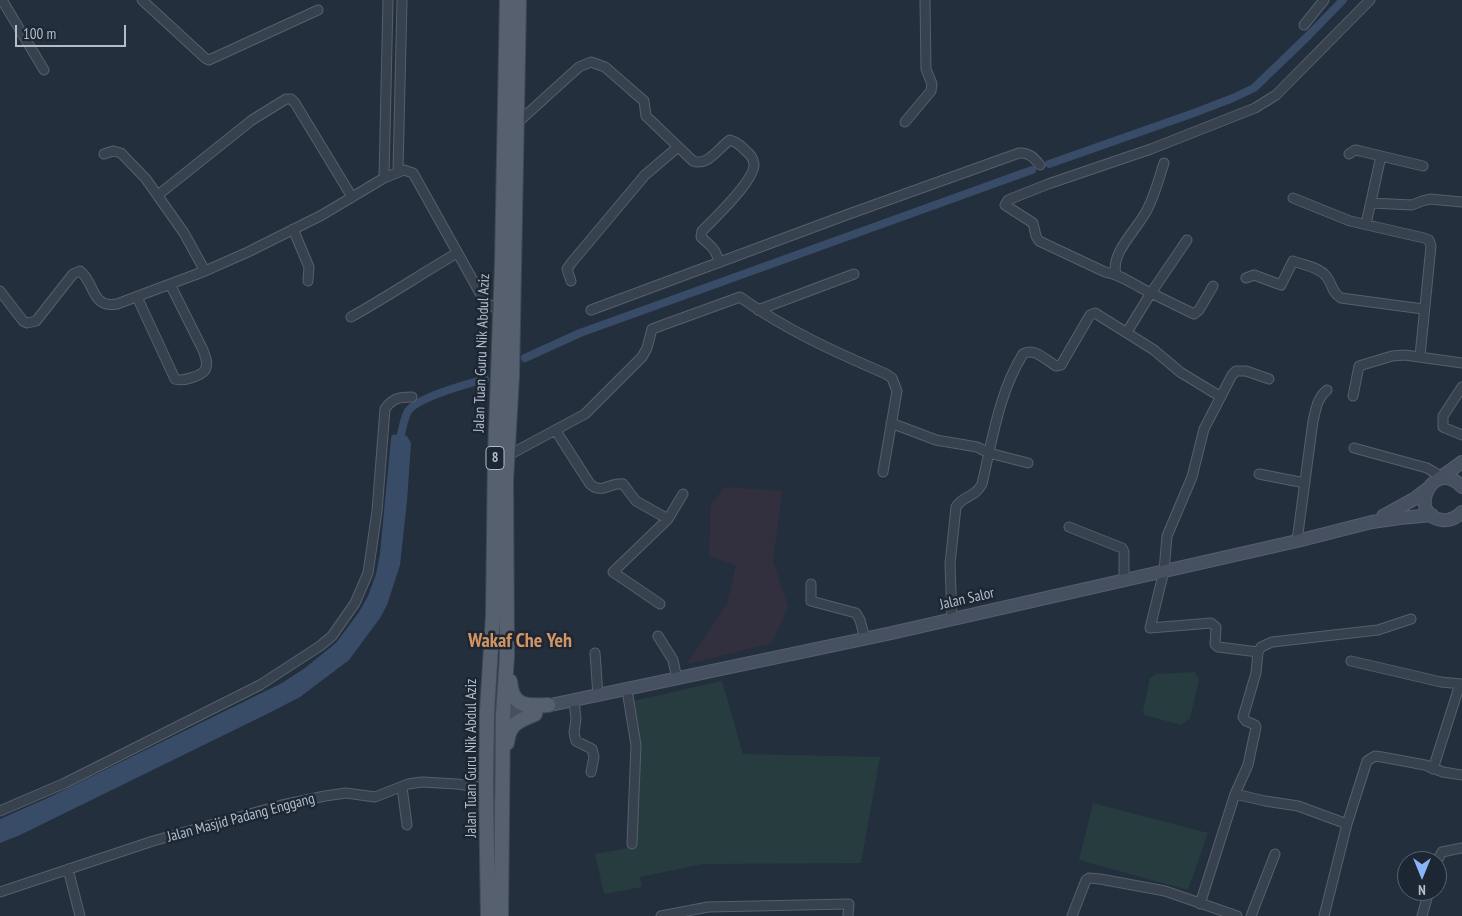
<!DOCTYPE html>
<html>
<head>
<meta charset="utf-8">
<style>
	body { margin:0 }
	#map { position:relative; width:1462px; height:916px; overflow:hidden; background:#242f3e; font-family:"PT Sans Narrow",sans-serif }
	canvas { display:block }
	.north { position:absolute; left:1397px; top:851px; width:50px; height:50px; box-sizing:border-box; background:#1d2633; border:1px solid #59626f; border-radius:50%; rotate:180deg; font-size:14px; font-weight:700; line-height:20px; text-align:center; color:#b4bcc9 }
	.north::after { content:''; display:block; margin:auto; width:18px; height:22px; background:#8ab4f8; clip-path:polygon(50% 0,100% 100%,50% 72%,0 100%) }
	.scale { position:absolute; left:15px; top:25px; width:111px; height:22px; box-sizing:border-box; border:2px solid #b4bcc9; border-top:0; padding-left:6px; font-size:15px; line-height:18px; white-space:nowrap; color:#b4bcc9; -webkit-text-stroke:4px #1d2633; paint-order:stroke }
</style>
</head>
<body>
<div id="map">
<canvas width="1462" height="916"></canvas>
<div class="north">N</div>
<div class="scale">100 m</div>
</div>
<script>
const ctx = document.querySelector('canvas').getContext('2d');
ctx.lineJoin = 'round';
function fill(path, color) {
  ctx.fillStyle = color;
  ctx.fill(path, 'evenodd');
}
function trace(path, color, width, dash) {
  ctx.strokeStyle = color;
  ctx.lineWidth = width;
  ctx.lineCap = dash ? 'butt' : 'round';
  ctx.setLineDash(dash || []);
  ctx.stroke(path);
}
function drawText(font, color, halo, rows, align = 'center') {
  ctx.font = font + ' "PT Sans Narrow",sans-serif';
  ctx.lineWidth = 5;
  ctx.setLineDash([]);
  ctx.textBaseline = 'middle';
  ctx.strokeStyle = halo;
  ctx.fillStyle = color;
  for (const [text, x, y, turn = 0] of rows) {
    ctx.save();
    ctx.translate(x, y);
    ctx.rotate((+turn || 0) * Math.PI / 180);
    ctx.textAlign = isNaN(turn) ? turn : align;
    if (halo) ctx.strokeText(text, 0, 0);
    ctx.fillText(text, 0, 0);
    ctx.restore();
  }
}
fill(new Path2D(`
	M 725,487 L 782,491 L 773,561 L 788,607 L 772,643 L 687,664 L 727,604 L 736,565 L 709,556 L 711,504 Z`), '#32303f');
fill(new Path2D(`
	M 1195,672 L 1199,680 L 1190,718 L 1181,725 L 1145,715 L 1143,711 L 1150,678 L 1156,674 Z
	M 722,681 L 743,754 L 880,757 L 861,863 L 703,864 L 640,877 L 642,887 L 604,894 L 595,854 L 634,847 C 636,798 642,749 633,701 Z
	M 1093,803 L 1208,833 L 1188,890 L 1079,860 Z`), '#263c3f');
fill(new Path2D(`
	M 401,434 L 407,436 L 411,443 L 407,501 L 400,565 L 387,605 L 380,618 L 349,660 L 300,697 L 269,713 L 20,835 L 0,843 L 0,819 L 52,796 L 282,683 L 305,668 L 336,643 L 359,612 L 368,596 L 376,574 L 380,554 L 391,438 L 392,435 Z`), '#394c67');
trace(new Path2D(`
	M 1049,164 L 1194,113 L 1233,98 L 1254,88 L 1308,36 L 1343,0
	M 525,358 L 580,333 L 1032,170
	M 401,434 C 403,427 404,418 408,411 C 418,397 467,384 485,379`), '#394c67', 8);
const street = new Path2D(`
	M 2,0 L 44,70
	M 142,0 L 205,58 L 209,60 L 318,10
	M 1304,25 L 1324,0
	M 905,122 L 931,91 L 932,84 L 926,69 L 925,0
	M 516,124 L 579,67 L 591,62 L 605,67 L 644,101 L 646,116 L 693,161 C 708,167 719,147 730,140 C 737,142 741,146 746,151 C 750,154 753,158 754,164 C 755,180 714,219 702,231 L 701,237 C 711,247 715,247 719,262
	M 104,154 L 113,151 L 121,153 L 146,179 L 184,233 L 205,271
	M 1349,154 L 1355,150 L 1360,151 L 1423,166
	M 398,171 L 402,0
	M 384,178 L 388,0
	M 158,195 L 252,120 L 286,99 L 291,99 L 295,103 L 352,197
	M 1293,198 L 1350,221 L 1424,238 L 1429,240 L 1431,246 L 1420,356
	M 1371,203 L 1412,205 L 1422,201 L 1430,199 L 1462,202
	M 1366,224 L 1381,156
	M 293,229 L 309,267 L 308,281
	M 1187,240 L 1151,293 L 1194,314 L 1199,310 L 1213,286
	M 1116,274 C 1110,252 1139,228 1148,208 C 1155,194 1159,178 1164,163
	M 1246,278 L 1254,275 L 1281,285 L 1293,261 C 1303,265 1319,267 1326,276 C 1333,284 1331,292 1341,298 L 1423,309
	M 571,281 L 567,269 L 572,262 L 645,175 L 678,147
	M 0,291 L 23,321 L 27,323 L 36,321 L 73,274 L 80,271 C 95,282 91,309 117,304 L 205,271 L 248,252 L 322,215 L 384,178 L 404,170 L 413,173 L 485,302 L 500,311
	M 137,297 L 175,379 C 182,382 201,376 205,370 C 209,363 205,356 203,350 L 170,284
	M 591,310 L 849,214 L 1019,153 C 1029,152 1034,158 1040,165
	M 758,310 L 854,274
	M 351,317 C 387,297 421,274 457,253
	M 1127,332 L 1151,293 C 1135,286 1121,274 1105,272 L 1039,241 L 1036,236 L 1033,223 L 1005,205 L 1008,200 L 1048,184 L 1151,149 L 1255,108 L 1276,95 L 1370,0
	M 1462,387 L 1443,416 L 1443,427 L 1445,428 L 1462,435
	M 1353,396 L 1359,366 L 1392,356 L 1405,355 L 1462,363
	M 891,423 L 936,440 L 977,447 L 989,453 L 1028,463
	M 556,431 L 590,484 C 602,495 610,482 623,484 L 636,501 L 668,519
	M 1354,448 L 1427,468 L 1442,477
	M 507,456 L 585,414 L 642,357 L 647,348 L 652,329 L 740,297 C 786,330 835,352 886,374 L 892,378 L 897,391 L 883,472
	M 1259,474 L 1305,483
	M 1069,527 L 1122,548 L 1124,552 L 1124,580
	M 1297,541 L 1313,421 C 1316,409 1317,398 1327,390
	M 811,584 L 811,601 L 856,613 L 860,620 L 865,639
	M 660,604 L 613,572 L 668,519 L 683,494
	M 952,619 L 950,564 L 956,507 C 963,495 974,499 982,484 C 992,441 999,392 1023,354 C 1034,347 1046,360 1056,366 L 1061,365 L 1090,315 L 1095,313 L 1154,350 L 1180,372 L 1221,397
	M 658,636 L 673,660 L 677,679
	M 1258,652 L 1218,647 L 1215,644 L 1216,627 L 1211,623 L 1150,628 L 1164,571 L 1167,536 L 1192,477 L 1204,429 L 1232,375 L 1236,371 L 1246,371 L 1269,379
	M 595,653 L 598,696
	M 1351,661 L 1441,682 L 1462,684
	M 627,690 L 636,745 L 632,844
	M 574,701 L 576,719 L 574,733 L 576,741 L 592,749 L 594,757 L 591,772
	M 1433,769 L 1460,684
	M 402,787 L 407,825
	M 1235,794 L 1265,801 L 1298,806 L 1347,824
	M 0,811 L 65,783 L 260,685 L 320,646 L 332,636 L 355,603 L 368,573 L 377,511 L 385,409 C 392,398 400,397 412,397
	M 1437,861 L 1442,852 L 1462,848
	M 68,869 L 80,916
	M 0,892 L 153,841 L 282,805 L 325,796 L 346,793 L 375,797 L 408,784 L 422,782 L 457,784 L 486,788
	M 1200,904 L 1235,794 L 1248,765 L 1256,727 L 1255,725 L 1246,721 L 1243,717 L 1256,673 L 1258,652 L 1261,647 L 1272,642 L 1378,630 L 1411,619
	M 661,916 L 708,907 L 849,904 L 848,916
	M 1072,916 L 1086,880 L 1089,878 L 1100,879 L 1165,891 L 1237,916
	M 1251,916 L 1275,854
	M 1324,916 L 1347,824 L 1367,761 L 1375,756 L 1382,757 L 1425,765 L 1443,772 L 1462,775
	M 1422,916 L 1429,891`);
const secondary = new Path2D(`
	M 1437,480 L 1462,462
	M 1462,487 C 1435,456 1405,514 1442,520 C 1450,521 1456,518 1462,512
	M 1383,516 L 1414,499 L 1427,489
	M 503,715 L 887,634 L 1297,541 L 1372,522 L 1400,518 L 1432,515`);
const primary = new Path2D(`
	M 510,681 C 512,707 526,706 548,705
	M 507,743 C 509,724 518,721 535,714
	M 488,916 L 486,788 L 487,712 L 493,616 L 495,458 L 502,264 L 507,0
	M 501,916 L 503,715 L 507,656 L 506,480 L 512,376 L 519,0`);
trace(street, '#565f6c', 11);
trace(secondary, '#565f6c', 14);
trace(primary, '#414a57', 16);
trace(street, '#38414e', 9);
trace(secondary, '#465061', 12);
trace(primary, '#56606e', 14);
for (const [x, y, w] of [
	[495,458,18]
]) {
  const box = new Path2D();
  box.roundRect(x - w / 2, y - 11.5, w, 23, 4);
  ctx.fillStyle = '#1d2633';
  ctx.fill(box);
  trace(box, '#b4bcc9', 1);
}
drawText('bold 14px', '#b4bcc9', null, [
	["8",495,458]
]);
drawText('15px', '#b4bcc9', '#1d2633', [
	["Jalan Tuan Guru Nik Abdul Aziz",482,353,-88],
	["Jalan Salor",967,599,-13],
	["Jalan Tuan Guru Nik Abdul Aziz",472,758,-90],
	["Jalan Masjid Padang Enggang",241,818,-15]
]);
drawText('bold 20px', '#d59563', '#1d2633', [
	["Wakaf Che Yeh",520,641]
]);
</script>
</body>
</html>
